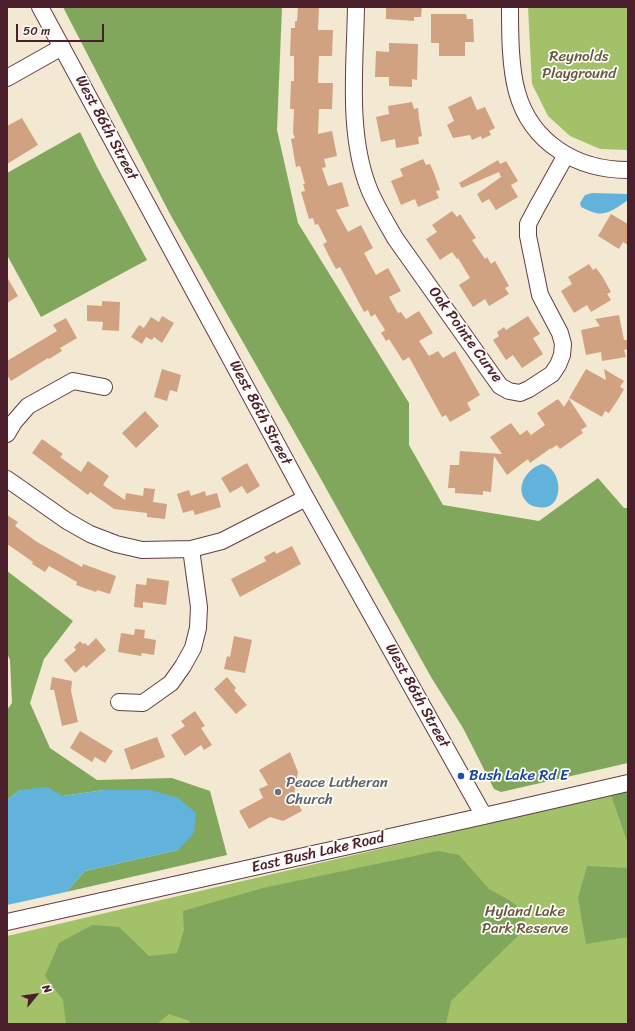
<!DOCTYPE html>
<html>
<head>
<meta charset="utf-8">
<style>
	body { margin:0 }
	#map { position:relative; width:635px; height:1031px; overflow:hidden; background:#f3e9d2; font-family:Sriracha,sans-serif }
	canvas { display:block }
	.frame { position:absolute; inset:0; border:8px solid #4a1f2b; pointer-events:none }
	.north { position:absolute; left:16px; top:975px; width:40px; height:40px; -webkit-text-stroke:3px #fdfcf7; paint-order:stroke; rotate:61deg; font-size:11px; font-weight:700; line-height:16px; text-align:center; color:#4a1f2b }
	.north::after { content:''; display:block; margin:auto; width:14px; height:18px; background:#4a1f2b; clip-path:polygon(50% 0,100% 100%,50% 72%,0 100%) }
	.scale { position:absolute; left:16px; top:24px; width:88px; height:18px; box-sizing:border-box; border:2px solid #4a1f2b; border-top:0; padding-left:5px; font-size:12px; line-height:14px; white-space:nowrap; color:#4a1f2b; -webkit-text-stroke:3px #fdfcf7; paint-order:stroke }
</style>
</head>
<body>
<div id="map">
<canvas width="635" height="1031"></canvas>
<div class="frame"></div>
<div class="north">N</div>
<div class="scale">50 m</div>
</div>
<script>
const ctx = document.querySelector('canvas').getContext('2d');
ctx.lineJoin = 'round';
function fill(path, color) {
  ctx.fillStyle = color;
  ctx.fill(path, 'evenodd');
}
function trace(path, color, width, dash) {
  ctx.strokeStyle = color;
  ctx.lineWidth = width;
  ctx.lineCap = dash ? 'butt' : 'round';
  ctx.setLineDash(dash || []);
  ctx.stroke(path);
}
function drawText(font, color, halo, rows, align = 'center') {
  ctx.font = font + ' Sriracha,sans-serif';
  ctx.lineWidth = 3.5;
  ctx.setLineDash([]);
  ctx.textBaseline = 'middle';
  ctx.strokeStyle = halo;
  ctx.fillStyle = color;
  for (const [text, x, y, turn = 0] of rows) {
    ctx.save();
    ctx.translate(x, y);
    ctx.rotate((+turn || 0) * Math.PI / 180);
    ctx.textAlign = isNaN(turn) ? turn : align;
    if (halo) ctx.strokeText(text, 0, 0);
    ctx.fillText(text, 0, 0);
    ctx.restore();
  }
}
fill(new Path2D(`
	M 528,7 L 628,7 L 628,150 L 600,149 L 570,136 L 548,116 L 532,84 Z
	M 628,791 L 628,1024 L 7,1024 L 7,936 Z`), '#a2c169');
fill(new Path2D(`
	M 63,7 L 282,7 L 277,130 L 298,223 L 409,403 L 409,445 L 443,505 L 539,521 L 598,478 L 624,508 L 628,508 L 628,763 L 501,792 L 494,789 L 463,728 L 431,677 L 317,472 L 170,214 Z
	M 80,132 L 97,167 L 147,260 L 41,317 L 7,255 L 7,173 Z
	M 7,571 L 73,621 L 44,659 L 30,703 L 50,748 L 97,780 L 172,778 L 210,791 L 227,855 L 66,892 L 85,871 L 178,850 L 151,790 L 104,790 L 63,796 L 20,790 L 7,800 L 7,710 L 12,703 L 10,660 L 7,653 Z
	M 628,791 L 628,844 L 611,795 Z
	M 438,851 L 459,855 L 489,889 L 509,900 L 525,912 L 524,930 L 451,1001 L 446,1024 L 189,1024 L 190,1021 L 169,1014 L 157,1024 L 66,1024 L 63,1000 L 45,976 L 59,943 L 92,925 L 119,927 L 149,956 L 177,953 L 184,930 L 183,911 L 263,888 Z
	M 587,866 L 628,868 L 628,937 L 586,944 L 578,898 Z`), '#81a75d');
fill(new Path2D(`
	M 592,193 L 628,194 L 628,200 C 620,206 606,216 596,213 C 591,212 586,209 581,207 L 580,203 L 585,195 Z
	M 542,464 C 564,468 565,513 538,507 C 533,507 528,504 525,500 C 515,486 528,468 542,464 Z
	M 47,787 L 63,796 L 104,790 L 151,790 L 178,798 L 196,813 L 194,833 L 178,850 L 85,871 L 66,892 L 7,905 L 7,800 L 20,790 Z`), '#61b3dc');
fill(new Path2D(`
	M 298,7 L 319,7 L 318,30 L 333,30 L 332,56 L 319,56 L 318,83 L 333,83 L 332,109 L 319,109 L 318,134 L 332,131 L 337,156 L 324,159 L 326,167 L 322,168 L 328,186 L 342,182 L 349,206 L 336,210 L 348,232 L 361,225 L 373,248 L 364,253 L 376,275 L 388,268 L 401,291 L 389,297 L 398,313 L 401,312 L 406,319 L 419,311 L 433,333 L 419,341 L 429,356 L 438,351 L 443,358 L 455,351 L 480,395 L 467,403 L 471,410 L 450,422 L 446,415 L 442,417 L 409,357 L 403,361 L 389,339 L 386,341 L 381,333 L 385,330 L 375,314 L 371,317 L 368,310 L 364,312 L 340,267 L 336,269 L 331,260 L 323,244 L 327,242 L 318,224 L 315,225 L 313,218 L 309,219 L 301,192 L 305,191 L 303,184 L 305,184 L 300,166 L 296,167 L 291,139 L 295,138 L 293,133 L 294,109 L 290,109 L 291,81 L 294,81 L 294,56 L 290,56 L 291,28 L 295,28 L 295,21 L 297,21 Z
	M 386,7 L 422,7 L 421,17 L 414,17 L 414,21 L 386,19 Z
	M 431,14 L 466,14 L 467,19 L 473,19 L 474,42 L 465,42 L 465,56 L 439,56 L 439,43 L 431,43 Z
	M 389,43 L 418,44 L 417,80 L 412,79 L 412,87 L 389,86 L 389,77 L 375,77 L 376,51 L 389,52 Z
	M 471,96 L 477,110 L 485,107 L 495,128 L 489,131 L 491,135 L 482,139 L 481,136 L 472,140 L 470,135 L 453,138 L 447,125 L 454,121 L 448,107 Z
	M 412,102 L 414,109 L 418,108 L 419,118 L 422,136 L 418,137 L 419,144 L 396,148 L 395,139 L 381,142 L 376,117 L 389,114 L 388,106 Z
	M 22,118 L 38,145 L 7,164 L 7,126 Z
	M 423,159 L 426,165 L 430,164 L 434,173 L 440,190 L 436,191 L 439,198 L 418,207 L 415,199 L 401,205 L 391,181 L 403,176 L 400,169 Z
	M 498,160 L 500,164 L 506,161 L 518,181 L 511,185 L 518,197 L 496,210 L 489,199 L 482,203 L 477,194 L 501,177 L 499,172 L 462,188 L 459,183 Z
	M 452,211 L 457,217 L 460,214 L 476,238 L 472,240 L 485,259 L 487,257 L 491,264 L 495,261 L 509,286 L 505,288 L 509,294 L 489,306 L 485,299 L 473,307 L 459,285 L 470,278 L 458,258 L 457,259 L 452,252 L 440,260 L 426,239 L 437,232 L 432,225 Z
	M 611,214 L 628,224 L 628,245 L 623,242 L 619,249 L 598,236 Z
	M 589,264 L 593,270 L 596,268 L 602,276 L 611,292 L 607,294 L 611,300 L 591,312 L 587,305 L 574,313 L 561,291 L 572,284 L 568,277 Z
	M 7,277 L 18,296 L 7,303 Z
	M 102,301 L 120,302 L 119,331 L 102,330 L 103,322 L 87,321 L 87,305 L 102,306 Z
	M 619,315 L 624,340 L 628,340 L 628,349 L 624,350 L 626,357 L 602,361 L 601,352 L 586,355 L 581,330 L 600,326 L 595,319 Z
	M 162,316 L 174,323 L 162,343 L 154,337 L 152,340 L 146,337 L 142,344 L 131,337 L 139,325 L 144,328 L 151,317 L 159,322 Z
	M 528,316 L 540,334 L 533,338 L 543,354 L 522,368 L 513,355 L 506,360 L 493,340 L 499,336 L 497,332 L 504,327 L 506,330 Z
	M 66,318 L 77,338 L 60,348 L 62,351 L 49,359 L 48,358 L 11,381 L 7,375 L 7,361 L 57,331 L 53,325 Z
	M 162,369 L 181,375 L 177,392 L 170,390 L 167,401 L 154,397 Z
	M 586,369 L 606,380 L 604,369 L 624,381 L 620,387 L 624,389 L 619,398 L 609,413 L 605,411 L 602,417 L 569,398 Z
	M 558,399 L 564,407 L 569,399 L 587,426 L 581,430 L 583,433 L 560,449 L 557,445 L 551,449 L 551,448 L 530,463 L 528,459 L 507,475 L 494,456 L 491,492 L 483,491 L 483,495 L 455,493 L 455,488 L 448,488 L 450,465 L 459,465 L 460,451 L 502,454 L 490,437 L 511,423 L 520,435 L 527,430 L 531,435 L 545,425 L 537,413 Z
	M 145,411 L 159,426 L 136,448 L 122,433 Z
	M 42,439 L 63,454 L 60,457 L 81,472 L 88,461 L 109,476 L 103,485 L 125,500 L 126,493 L 143,496 L 144,488 L 155,489 L 153,502 L 167,504 L 165,519 L 147,517 L 147,513 L 114,509 L 90,492 L 88,495 L 32,453 Z
	M 247,463 L 260,486 L 247,494 L 242,486 L 230,493 L 221,478 Z
	M 189,490 L 191,496 L 205,491 L 206,496 L 217,493 L 221,507 L 195,515 L 193,510 L 183,513 L 177,494 Z
	M 7,515 L 18,522 L 15,526 L 37,542 L 82,567 L 83,564 L 116,576 L 110,594 L 97,590 L 96,592 L 76,585 L 77,582 L 49,566 L 45,572 L 32,564 L 33,562 L 7,544 Z
	M 292,546 L 301,564 L 240,597 L 231,579 L 266,561 L 264,557 L 275,551 L 276,554 Z
	M 147,578 L 169,581 L 166,605 L 143,602 L 143,608 L 134,607 L 136,584 L 146,585 Z
	M 135,629 L 145,630 L 144,638 L 156,640 L 154,655 L 142,653 L 141,656 L 118,652 L 121,633 L 134,635 Z
	M 234,636 L 252,640 L 245,673 L 224,669 L 227,656 L 230,657 Z
	M 96,638 L 106,650 L 86,668 L 84,665 L 75,673 L 64,660 L 76,650 L 74,647 L 80,641 L 83,644 L 85,643 L 88,646 Z
	M 52,677 L 72,681 L 71,691 L 78,722 L 62,726 L 54,690 L 50,690 Z
	M 227,677 L 236,688 L 234,690 L 247,705 L 236,714 L 214,689 Z
	M 195,711 L 205,726 L 201,728 L 212,745 L 204,750 L 201,745 L 185,756 L 171,735 L 185,726 L 181,721 Z
	M 80,731 L 113,751 L 105,763 L 95,757 L 92,762 L 70,748 Z
	M 157,737 L 165,757 L 131,770 L 124,749 Z
	M 290,752 L 298,772 L 294,795 L 302,811 L 283,821 L 270,817 L 249,829 L 239,811 L 263,798 L 259,789 L 268,785 L 259,770 Z`), '#d1a281');
const minor = new Path2D(`
	M 40,7 L 306,498 L 484,816
	M 356,7 C 355,66 347,134 369,189 C 376,206 386,222 395,238 L 500,386 L 509,391 L 520,393 L 529,389 L 552,374 L 558,365 L 562,355 L 563,344 L 560,333 L 540,295 L 528,236 L 528,224 L 537,207 L 566,155
	M 510,7 C 510,33 510,67 517,92 C 531,143 577,170 628,170
	M 7,78 L 62,47
	M 7,434 L 14,422 L 28,406 L 73,381 L 104,387
	M 7,479 L 67,521 L 90,534 L 116,544 L 142,550 L 191,549 L 222,541 L 306,498
	M 119,702 L 143,703 L 171,683 L 183,666 L 193,648 L 198,628 L 199,607 L 191,549
	M 7,922 L 484,816 L 628,783`);
trace(minor, '#633d44', 18);
trace(minor, '#fff', 16);
for (const [x, y, r, color] of [
	[461,776,4,"#1a4fb4"],
	[278,792,4,"#6b7280"]
]) {
  const dot = new Path2D();
  dot.arc(x, y, r, 0, 2 * Math.PI);
  ctx.fillStyle = color;
  ctx.fill(dot);
  trace(dot, '#fdfcf7', 1.5);
}
drawText('15px', '#695841', '#fdfcf7', [
	["Reynolds",579,57],
	["Playground",579,74],
	["Hyland Lake",525,912],
	["Park Reserve",525,929]
]);
drawText('15px', '#4a1f2b', '#fdfcf7', [
	["West 86th Street",106,128,62],
	["Oak Pointe Curve",465,335,54],
	["West 86th Street",260,413,62],
	["West 86th Street",417,696,61],
	["East Bush Lake Road",318,853,-13]
]);
drawText('15px', '#164399', '#fdfcf7', [
	["Bush Lake Rd E",469,776]
], 'left');
drawText('15px', '#5b616d', '#fdfcf7', [
	["Peace Lutheran",286,783],
	["Church",286,800]
], 'left');
</script>
</body>
</html>
